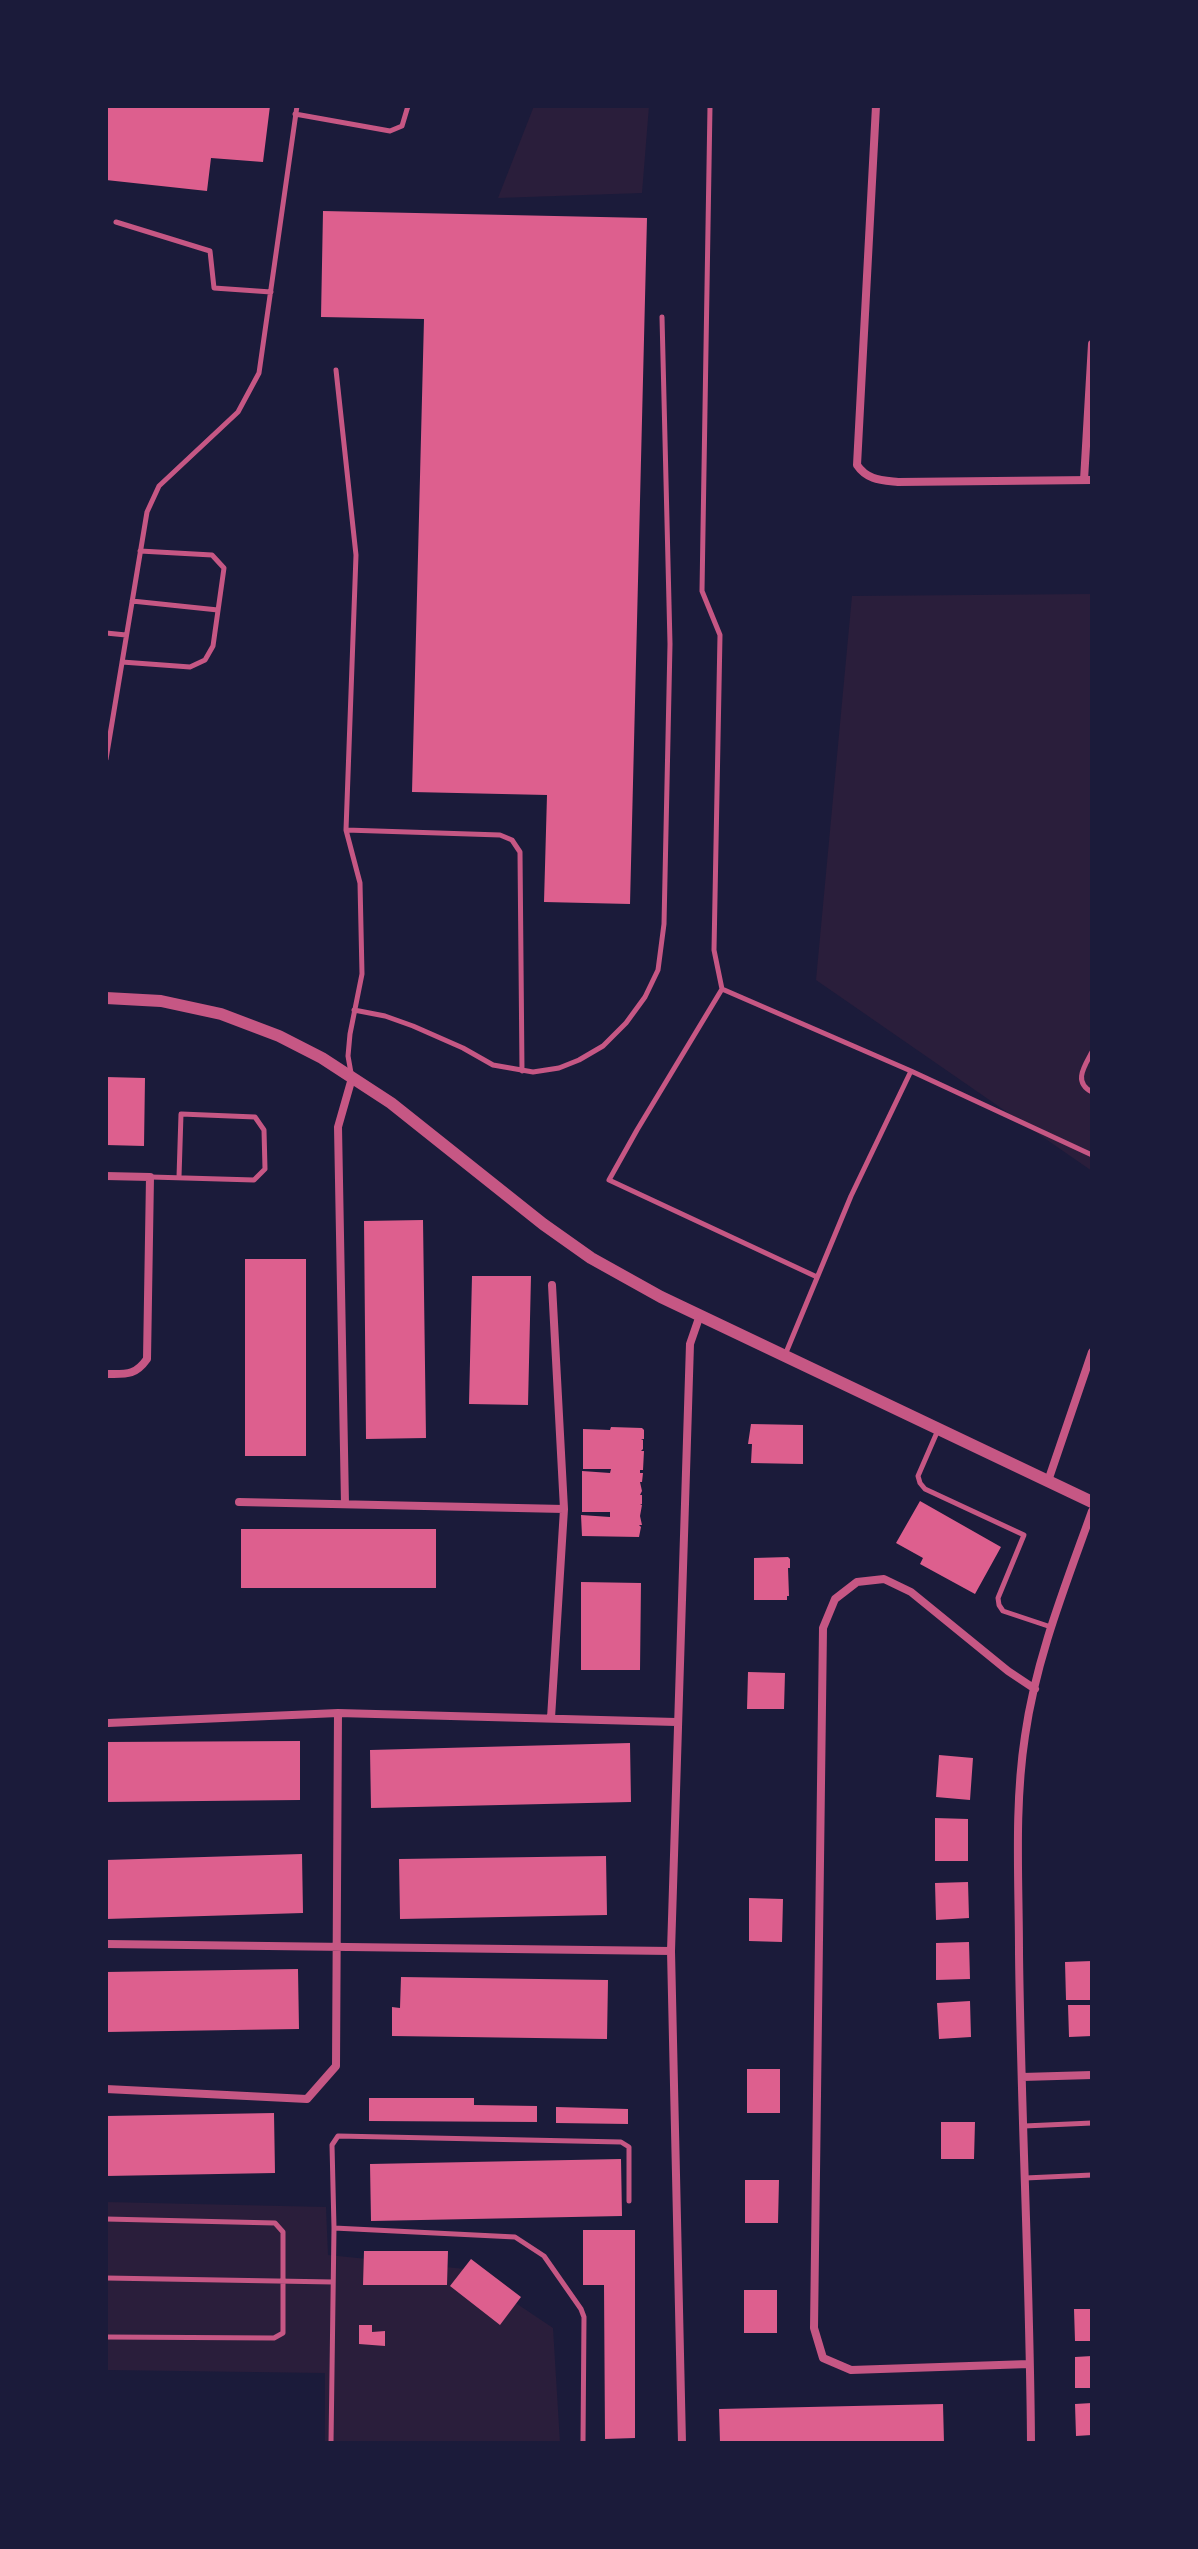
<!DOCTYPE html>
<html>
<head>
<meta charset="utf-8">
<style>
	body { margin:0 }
	#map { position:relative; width:1198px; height:2549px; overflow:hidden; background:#1b1b3a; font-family:"PT Sans Narrow",sans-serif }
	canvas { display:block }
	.frame { position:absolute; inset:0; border:108px solid #1b1b3a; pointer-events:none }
</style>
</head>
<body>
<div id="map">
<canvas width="1198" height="2549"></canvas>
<div class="frame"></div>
</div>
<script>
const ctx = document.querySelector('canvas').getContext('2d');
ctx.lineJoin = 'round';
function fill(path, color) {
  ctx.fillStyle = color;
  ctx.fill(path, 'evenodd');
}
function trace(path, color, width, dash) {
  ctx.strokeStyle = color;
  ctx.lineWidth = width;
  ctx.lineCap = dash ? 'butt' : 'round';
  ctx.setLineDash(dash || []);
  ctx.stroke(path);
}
fill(new Path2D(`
	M 534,106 L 649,106 L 642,193 L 498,198 Z
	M 1092,594 L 1092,1171 L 816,980 L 852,596 Z
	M 106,2202 L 326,2207 L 328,2255 L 465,2269 L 553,2328 L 560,2443 L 325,2443 L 325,2373 L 106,2370 Z`), '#2a1e3b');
fill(new Path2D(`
	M 106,106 L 270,106 L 263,162 L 211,158 L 207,191 L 106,180 Z
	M 323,211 L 647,218 L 630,904 L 544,902 L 547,795 L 412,792 L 424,319 L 321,317 Z
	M 106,1077 L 145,1078 L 144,1146 L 106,1145 Z
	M 423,1220 L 426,1438 L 366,1439 L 364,1221 Z
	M 245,1259 L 306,1259 L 306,1456 L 245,1456 Z
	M 472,1276 L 531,1276 L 528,1405 L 469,1404 Z
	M 751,1424 L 803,1425 L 803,1464 L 751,1463 L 752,1444 L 748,1444 Z
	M 611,1427 L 642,1428 L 644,1430 L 644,1439 L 641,1439 L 643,1440 L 643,1449 L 641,1451 L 644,1451 L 643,1470 L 640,1470 L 640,1473 L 643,1473 L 642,1482 L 640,1482 L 642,1491 L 640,1495 L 642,1495 L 642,1504 L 640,1505 L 642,1505 L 640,1516 L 642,1525 L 639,1525 L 641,1527 L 639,1537 L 582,1536 L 581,1515 L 610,1517 L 610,1512 L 582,1512 L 582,1471 L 610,1473 L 611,1469 L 583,1469 L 583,1429 L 610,1430 Z
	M 920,1501 L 1001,1547 L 975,1594 L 920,1564 L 923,1558 L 896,1543 Z
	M 241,1529 L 436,1529 L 436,1588 L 241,1588 Z
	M 788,1557 L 790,1559 L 790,1568 L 788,1568 L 789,1596 L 787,1596 L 787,1600 L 754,1600 L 754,1558 Z
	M 581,1582 L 641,1583 L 640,1670 L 581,1670 Z
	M 748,1672 L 785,1673 L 784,1709 L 747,1709 Z
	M 300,1741 L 300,1800 L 106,1802 L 106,1742 Z
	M 630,1743 L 631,1802 L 371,1808 L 370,1750 Z
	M 939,1755 L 973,1758 L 970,1800 L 936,1797 Z
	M 935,1818 L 968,1819 L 968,1861 L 935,1861 Z
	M 302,1854 L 303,1913 L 106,1919 L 106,1860 Z
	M 606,1856 L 607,1915 L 400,1919 L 399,1859 Z
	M 968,1882 L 969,1918 L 936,1920 L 935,1883 Z
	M 749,1898 L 783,1899 L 782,1942 L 749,1941 Z
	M 969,1942 L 970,1979 L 936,1980 L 936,1943 Z
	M 1092,1961 L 1092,2000 L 1066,2000 L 1065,1962 Z
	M 298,1969 L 299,2029 L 106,2032 L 106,1972 Z
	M 401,1977 L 608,1980 L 607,2039 L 392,2036 L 392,2007 L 400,2008 Z
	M 970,2001 L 971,2037 L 939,2039 L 937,2003 Z
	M 1068,2005 L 1092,2005 L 1092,2036 L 1069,2037 Z
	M 747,2069 L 780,2069 L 780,2113 L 747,2113 Z
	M 369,2098 L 474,2098 L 474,2105 L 537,2106 L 537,2122 L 369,2121 Z
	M 556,2107 L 628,2109 L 628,2124 L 556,2123 Z
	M 274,2113 L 275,2173 L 106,2176 L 106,2116 Z
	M 941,2122 L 975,2122 L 974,2159 L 941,2159 Z
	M 621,2159 L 622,2216 L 371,2221 L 370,2164 Z
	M 745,2180 L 779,2180 L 778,2223 L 745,2223 Z
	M 583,2230 L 635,2230 L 635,2438 L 605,2439 L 604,2285 L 583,2285 Z
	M 364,2251 L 448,2251 L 447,2285 L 363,2285 Z
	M 471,2259 L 521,2297 L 500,2325 L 450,2286 Z
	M 744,2290 L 777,2290 L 777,2333 L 744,2333 Z
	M 1074,2309 L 1092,2309 L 1092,2341 L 1075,2341 Z
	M 359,2325 L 372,2325 L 372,2332 L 385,2331 L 385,2346 L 359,2344 Z
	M 1092,2356 L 1092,2388 L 1075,2388 L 1075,2357 Z
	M 1092,2403 L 1092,2435 L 1076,2436 L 1075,2404 Z
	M 943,2404 L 944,2443 L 720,2443 L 719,2409 Z`), '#dd5f8e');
trace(new Path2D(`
	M 710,106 L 702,591 L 720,635 L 714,950 L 722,989
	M 295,114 L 390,131 L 402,126 L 408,106
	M 116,222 L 210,251 L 214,288 L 271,292
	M 336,370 L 356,555 L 346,830 L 360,883 L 362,974 L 350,1034 L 348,1056 L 351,1073
	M 132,601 L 218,610
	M 106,633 L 126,635
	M 122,662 L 190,667 L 205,660 L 213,646 L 224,568 L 212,555 L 140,551
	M 106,759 L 147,512 L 159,486 L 238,412 L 259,373 L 297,106
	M 346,830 L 500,835 L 512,840 L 520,852 L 522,1071
	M 354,1010 L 385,1016 L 413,1026 L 463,1048 L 493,1065 L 533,1072 L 559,1068 L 579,1060 L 603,1046 L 626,1023 L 645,997 L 658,970 L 664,924 L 670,644 L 662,317
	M 1092,1052 C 1084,1067 1073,1082 1092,1092
	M 151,1177 L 254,1180 L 265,1169 L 264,1130 L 255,1117 L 181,1114 L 179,1177
	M 817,1277 L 609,1180 L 637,1130 L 722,989 L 911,1071
	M 785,1355 L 851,1196 L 911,1071 L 1092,1155
	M 938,1430 L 918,1476 L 920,1483 L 925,1489 L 1024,1535 L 998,1598 L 999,1605 L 1003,1611 L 1051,1627
	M 1024,2126 L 1092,2123
	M 1025,2178 L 1092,2175
	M 106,2219 L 275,2223 L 283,2232 L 283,2333 L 274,2338 L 106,2337
	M 334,2228 L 515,2237 L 544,2256 L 581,2309 L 584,2317 L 583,2443
	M 106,2278 L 333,2282
	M 331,2443 L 334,2228 L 332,2145 L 338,2136 L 621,2142 L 629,2147 L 629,2201`), '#c65784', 5);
trace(new Path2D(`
	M 876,106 L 857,465 C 867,480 881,480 898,482 L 1092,480
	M 1084,480 L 1092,344
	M 106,1176 L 150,1177 L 147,1359 C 135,1376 126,1374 106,1374
	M 1048,1481 L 1092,1352
	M 239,1502 L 564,1509
	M 345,1504 L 338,1127 L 352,1078
	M 551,1718 L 564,1509 L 552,1285
	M 108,1723 L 338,1713 L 676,1722
	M 106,1944 L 671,1951
	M 1022,2077 L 1092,2075
	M 106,2089 L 307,2099 L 336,2066 L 338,1713
	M 1029,2364 L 851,2370 L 823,2358 L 814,2328 L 823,1628 L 835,1599 L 857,1582 L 884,1579 L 911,1592 L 1008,1671 L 1035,1689
	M 682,2443 L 671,1951 L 690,1344 L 700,1315
	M 1031,2443 C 1030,2280 1021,2117 1019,1953 C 1019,1881 1014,1808 1025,1736 C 1036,1658 1066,1584 1092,1511`), '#c65784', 8);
trace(new Path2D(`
	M 106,998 L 161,1001 L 221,1014 L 279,1036 L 322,1058 L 391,1103 L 543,1224 L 591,1258 L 661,1297 L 1092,1502`), '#c65784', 12);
</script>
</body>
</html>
